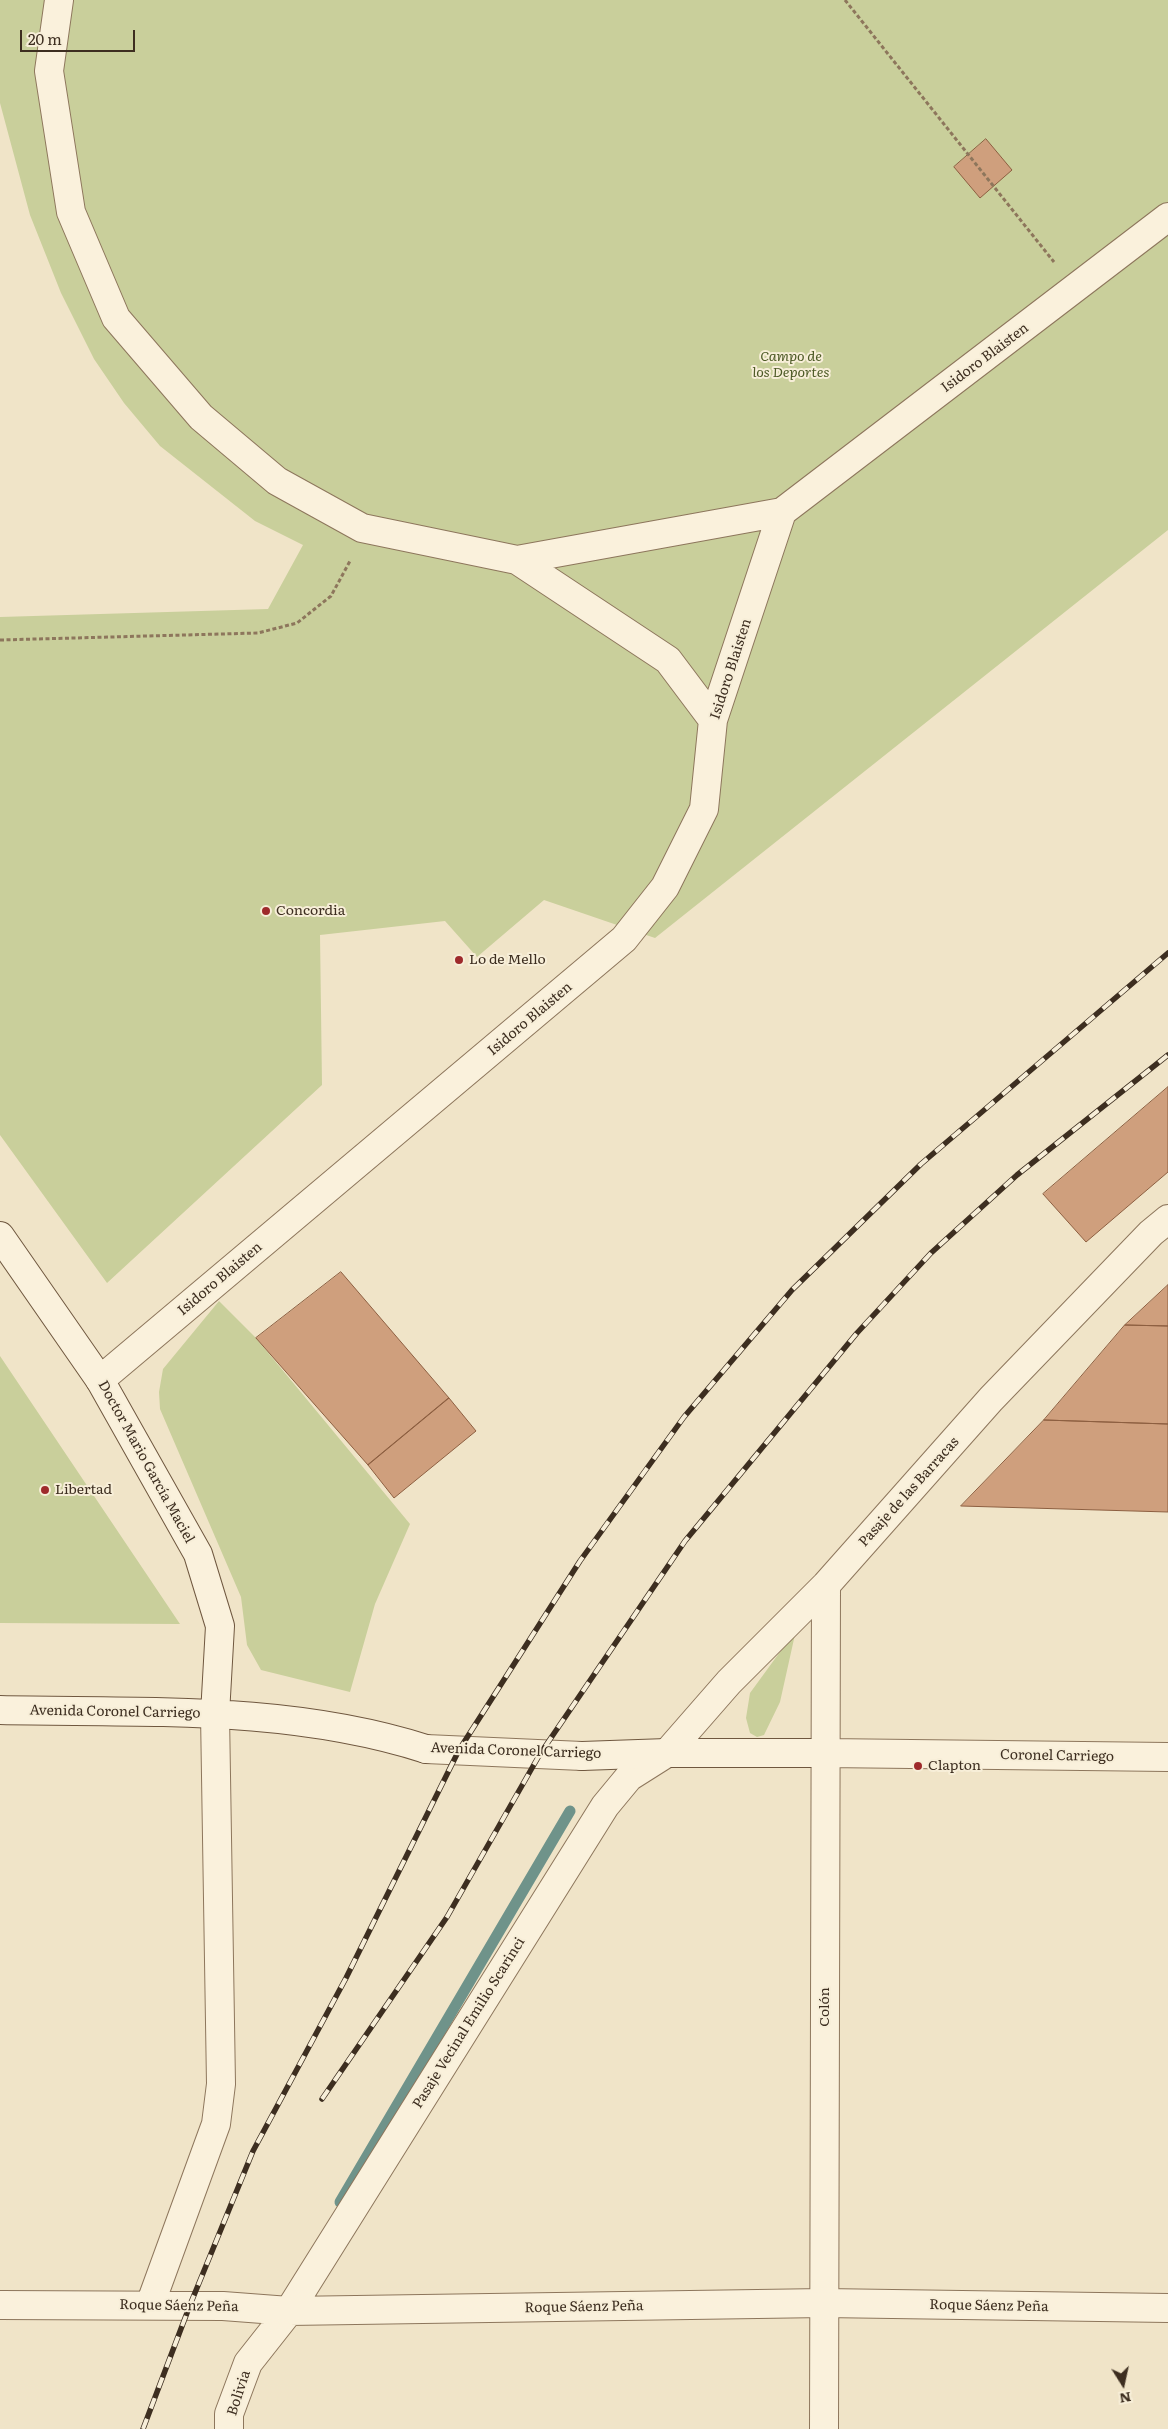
<!DOCTYPE html>
<html>
<head>
<meta charset="utf-8">
<style>
	body { margin:0 }
	#map { position:relative; width:1168px; height:2429px; overflow:hidden; background:#f0e4c8; font-family:Literata,serif }
	canvas { display:block }
	.north { position:absolute; left:1098px; top:2359px; width:50px; height:50px; -webkit-text-stroke:4px #f7eed8; paint-order:stroke; rotate:170deg; font-size:14px; font-weight:700; line-height:20px; text-align:center; color:#3d2e20 }
	.north::after { content:''; display:block; margin:auto; width:18px; height:22px; background:#3d2e20; clip-path:polygon(50% 0,100% 100%,50% 72%,0 100%) }
	.scale { position:absolute; left:20px; top:30px; width:115px; height:22px; box-sizing:border-box; border:2px solid #3d2e20; border-top:0; padding-left:6px; font-size:15px; line-height:18px; white-space:nowrap; color:#3d2e20; -webkit-text-stroke:4px #f7eed8; paint-order:stroke }
</style>
</head>
<body>
<div id="map">
<canvas width="1168" height="2429"></canvas>
<div class="north">N</div>
<div class="scale">20 m</div>
</div>
<script>
const ctx = document.querySelector('canvas').getContext('2d');
ctx.lineJoin = 'round';
function fill(path, color) {
  ctx.fillStyle = color;
  ctx.fill(path, 'evenodd');
}
function trace(path, color, width, dash) {
  ctx.strokeStyle = color;
  ctx.lineWidth = width;
  ctx.lineCap = dash ? 'butt' : 'round';
  ctx.setLineDash(dash || []);
  ctx.stroke(path);
}
function drawText(font, color, halo, rows, align = 'center') {
  ctx.font = font + ' Literata,serif';
  ctx.lineWidth = 4;
  ctx.setLineDash([]);
  ctx.textBaseline = 'middle';
  ctx.strokeStyle = halo;
  ctx.fillStyle = color;
  for (const [text, x, y, turn = 0] of rows) {
    ctx.save();
    ctx.translate(x, y);
    ctx.rotate((+turn || 0) * Math.PI / 180);
    ctx.textAlign = isNaN(turn) ? turn : align;
    if (halo) ctx.strokeText(text, 0, 0);
    ctx.fillText(text, 0, 0);
    ctx.restore();
  }
}
fill(new Path2D(`
	M 0,0 L 1168,0 L 1168,530 L 655,938 L 544,900 L 477,957 L 445,921 L 320,935 L 322,1085 L 107,1283 L 0,1135 L 0,617 L 268,609 L 303,545 L 255,521 L 160,446 L 124,403 L 94,359 L 61,293 L 30,215 L 0,103 Z
	M 219,1301 L 256,1338 L 410,1524 L 375,1604 L 350,1692 L 261,1670 L 247,1645 L 241,1597 L 160,1409 L 159,1392 L 163,1369 Z
	M 0,1356 L 180,1624 L 0,1623 Z
	M 796,1630 L 780,1702 L 764,1735 L 757,1737 L 750,1733 L 746,1718 L 750,1693 Z`), '#c9cf9b');
trace(new Path2D(`
	M 340,2202 L 570,1811`), '#6f938a', 11);
const building = new Path2D(`
	M 986,139 L 1012,170 L 980,198 L 954,167 Z
	M 1168,1087 L 1168,1172 L 1086,1242 L 1043,1194 Z
	M 341,1272 L 449,1398 L 368,1465 L 256,1338 Z
	M 1168,1285 L 1168,1326 L 1125,1325 Z
	M 1125,1325 L 1168,1326 L 1168,1424 L 1044,1420 Z
	M 449,1398 L 476,1431 L 394,1498 L 368,1465 Z
	M 1044,1420 L 1168,1424 L 1168,1512 L 961,1506 Z`);
fill(building, '#cf9f7d');
trace(building, '#8d5f41', 1);
const street = new Path2D(`
	M 59,0 L 49,71 L 71,212 L 116,318 L 201,417 L 277,481 L 362,528 L 517,560
	M 713,720 L 668,660 L 517,560 L 782,512
	M 100,1380 L 624,939 L 665,887 L 704,809 L 713,720 L 782,512 L 1168,217
	M 426,1749 L 582,1756
	M 826,1753 L 1168,1757
	M 0,2305 L 223,2306 L 289,2311 L 824,2303 L 1168,2308
	M 150,2305 L 216,2124 L 221,2084 L 215,1714
	M 229,2429 L 229,2414 L 248,2363 L 289,2311 L 605,1806 L 629,1777 L 667,1753 L 729,1682 L 826,1585 L 991,1399 L 1151,1233 L 1168,1219
	M 824,2429 L 826,1585`);
const secondary = new Path2D(`
	M 0,1236 L 100,1380 L 198,1554 L 220,1626 L 215,1714
	M 0,1710 C 142,1713 289,1705 426,1749
	M 582,1756 L 667,1753 L 826,1753`);
trace(street, '#8d765c', 30);
trace(secondary, '#6f573f', 30);
trace(new Path2D(`
	M 845,0 L 1054,262
	M 0,640 L 258,633 L 297,623 L 331,596 L 350,561`), '#8d765c', 3, [4, 2.5]);
trace(street, '#faf1dc', 28);
trace(secondary, '#faf1dc', 28);
const rail = new Path2D(`
	M 322,2099 L 447,1917 L 540,1754 L 685,1541 L 857,1333 L 931,1253 L 1017,1175 L 1168,1055
	M 143,2429 L 190,2305 L 253,2151 L 346,1978 L 459,1750 L 580,1561 L 684,1417 L 792,1290 L 921,1164 L 1168,953`);
trace(rail, '#3d2e20', 5.5);
trace(rail, '#f7eed8', 4, [11]);
for (const [x, y, r, color] of [
	[266,911,5,"#9e2a2b"],
	[459,960,5,"#9e2a2b"],
	[45,1490,5,"#9e2a2b"],
	[918,1766,5,"#9e2a2b"]
]) {
  const dot = new Path2D();
  dot.arc(x, y, r, 0, 2 * Math.PI);
  ctx.fillStyle = color;
  ctx.fill(dot);
  trace(dot, '#f7eed8', 2);
}
drawText('italic 14px', '#4d5a26', '#f7eed8', [
	["Campo de",791,357],
	["los Deportes",791,373]
]);
drawText('14px', '#3d2e20', '#f7eed8', [
	["Isidoro Blaisten",985,358,-37],
	["Isidoro Blaisten",731,669,-72],
	["Isidoro Blaisten",530,1019,-40],
	["Isidoro Blaisten",220,1279,-40],
	["Doctor Mario García Maciel",146,1462,61],
	["Pasaje de las Barracas",909,1492,-48],
	["Avenida Coronel Carriego",115,1712,1],
	["Avenida Coronel Carriego",516,1751,2],
	["Coronel Carriego",1057,1756,1],
	["Colón",825,2007,-90],
	["Pasaje Vecinal Emilio Scarinci",469,2023,-58],
	["Roque Sáenz Peña",179,2306,1],
	["Roque Sáenz Peña",989,2306,1],
	["Roque Sáenz Peña",584,2307,-1],
	["Bolivia",239,2393,-72]
]);
drawText('14px', '#3d2e20', '#f7eed8', [
	["Concordia",276,911],
	["Lo de Mello",469,960],
	["Libertad",55,1490],
	["Clapton",928,1766]
], 'left');
</script>
</body>
</html>
